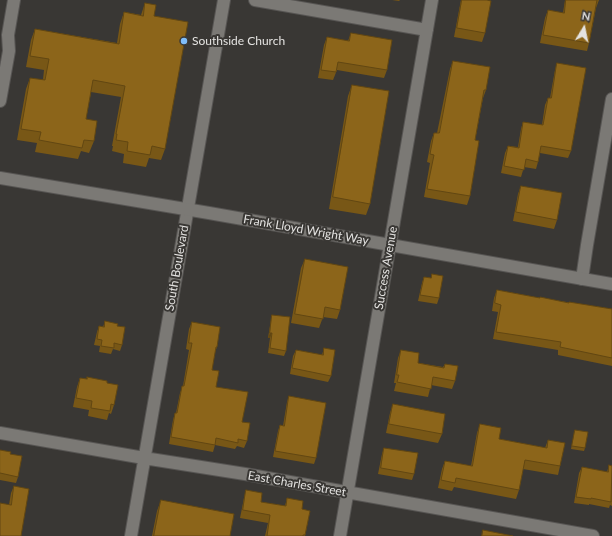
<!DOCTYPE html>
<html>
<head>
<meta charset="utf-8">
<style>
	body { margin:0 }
	#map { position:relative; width:612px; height:536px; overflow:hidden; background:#393734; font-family:Lato,sans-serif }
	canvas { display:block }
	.north { position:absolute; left:564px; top:8px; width:40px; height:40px; -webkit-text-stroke:3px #393734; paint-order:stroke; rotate:10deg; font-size:11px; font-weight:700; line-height:16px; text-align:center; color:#e4e3e1 }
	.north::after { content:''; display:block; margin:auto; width:14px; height:18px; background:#e4e3e1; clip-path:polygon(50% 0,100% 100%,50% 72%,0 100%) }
</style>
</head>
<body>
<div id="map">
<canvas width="612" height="536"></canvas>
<div class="north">N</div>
</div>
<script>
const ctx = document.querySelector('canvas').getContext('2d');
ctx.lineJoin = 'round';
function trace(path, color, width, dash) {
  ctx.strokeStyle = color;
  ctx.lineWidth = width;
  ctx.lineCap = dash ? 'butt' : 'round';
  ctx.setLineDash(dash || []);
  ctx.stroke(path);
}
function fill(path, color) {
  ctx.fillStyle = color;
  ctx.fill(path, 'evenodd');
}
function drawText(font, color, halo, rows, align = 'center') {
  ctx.font = font + ' Lato,sans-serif';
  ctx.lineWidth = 4;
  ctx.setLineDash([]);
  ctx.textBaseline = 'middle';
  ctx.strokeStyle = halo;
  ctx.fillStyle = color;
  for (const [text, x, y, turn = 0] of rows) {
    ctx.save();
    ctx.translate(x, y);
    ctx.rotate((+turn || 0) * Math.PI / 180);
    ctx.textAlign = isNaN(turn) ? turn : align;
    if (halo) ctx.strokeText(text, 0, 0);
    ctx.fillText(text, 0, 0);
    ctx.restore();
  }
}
const street = new Path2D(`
	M 255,0 L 427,30
	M 0,101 L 9,51 L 8,35 L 14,0
	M 582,279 L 587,245 L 612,99
	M 0,433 L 144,458 L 245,474 L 593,536
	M 131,536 L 224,0
	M 340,536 L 432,0`);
const secondary = new Path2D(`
	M 0,178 L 209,213 L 612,284`);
trace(street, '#575553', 14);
trace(secondary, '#575553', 14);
trace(street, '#7b7975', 12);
trace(secondary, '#7b7975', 12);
fill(new Path2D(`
	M 392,0 L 400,0 L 399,1 Z
	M 461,0 L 487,0 L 485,33 L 482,42 L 454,37 L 460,5 Z
	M 565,0 L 599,0 L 596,8 L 589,43 L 587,51 L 540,43 L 545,18 L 548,10 L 563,13 Z
	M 145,3 L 154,16 L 165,149 L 161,160 L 149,158 L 146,167 L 123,163 L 124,154 L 112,151 L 113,146 L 112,146 L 121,97 L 91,92 L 86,119 L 94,141 L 89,153 L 81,151 L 78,159 L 35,152 L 37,143 L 17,140 L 26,89 L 30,78 L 43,80 L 44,70 L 26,67 L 31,40 L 35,29 L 117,43 L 120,24 L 124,12 L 141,15 Z
	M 351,33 L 387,70 L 384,78 L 337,70 L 333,80 L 318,78 L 324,45 L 327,37 L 348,41 Z
	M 453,61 L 486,90 L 483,98 L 475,140 L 470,196 L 467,205 L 424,197 L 430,163 L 427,162 L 431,141 L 434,133 L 437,133 L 450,69 Z
	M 557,63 L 571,151 L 568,158 L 540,153 L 538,162 L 536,169 L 524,167 L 521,177 L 501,173 L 505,153 L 508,146 L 518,147 L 521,129 L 523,122 L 542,125 L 545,105 L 548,98 L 550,98 L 555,70 Z
	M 352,85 L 370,204 L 366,215 L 329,209 L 348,96 Z
	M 521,186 L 557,220 L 554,229 L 513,221 L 518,194 Z
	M 305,259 L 340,310 L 337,319 L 323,317 L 319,328 L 291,323 L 301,268 Z
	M 432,274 L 439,298 L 437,304 L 418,301 L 422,283 L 424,277 L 431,278 Z
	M 497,290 L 540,298 L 612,309 L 612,366 L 558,355 L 558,350 L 493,339 L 498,312 L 492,311 L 494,298 Z
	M 272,315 L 286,351 L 284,356 L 268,353 L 270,338 L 268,338 L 271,320 Z
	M 105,321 L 117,326 L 122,345 L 120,351 L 113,349 L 111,354 L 99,352 L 100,346 L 94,345 L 97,332 L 99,326 L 103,327 Z
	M 192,322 L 217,347 L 214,354 L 212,370 L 216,387 L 242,422 L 247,441 L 244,448 L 237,446 L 235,449 L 215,445 L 213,452 L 169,444 L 173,420 L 175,413 L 176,413 L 180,393 L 183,386 L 189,350 L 186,349 L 189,329 Z
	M 324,348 L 331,376 L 328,382 L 290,374 L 293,356 L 296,350 L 322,355 Z
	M 401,350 L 418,363 L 443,367 L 445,364 L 455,381 L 452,389 L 431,385 L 428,397 L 394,391 L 396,383 L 394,383 L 398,358 Z
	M 80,378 L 107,383 L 114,405 L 111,414 L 109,413 L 107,420 L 88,416 L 89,410 L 73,407 L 77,387 Z
	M 289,396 L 316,458 L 314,464 L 273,457 L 278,431 L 280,425 L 283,426 L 287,402 Z
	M 393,404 L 442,434 L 438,443 L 386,433 L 390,413 Z
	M 480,424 L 499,439 L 545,448 L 548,440 L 560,466 L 558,475 L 523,469 L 519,490 L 516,499 L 454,487 L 452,491 L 438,488 L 442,469 L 445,461 L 471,466 L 477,433 Z
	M 575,430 L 585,448 L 584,451 L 571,449 Z
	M 384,448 L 414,474 L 412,480 L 378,474 L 382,454 Z
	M 0,450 L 10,454 L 18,477 L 16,483 L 0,480 Z
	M 609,465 L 612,466 L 612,506 L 610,505 L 609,508 L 589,504 L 589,505 L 574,503 L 579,473 L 582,467 L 607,472 Z
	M 14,486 L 21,536 L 9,505 L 11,493 Z
	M 246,490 L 261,502 L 285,506 L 287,498 L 302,509 L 310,511 L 305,536 L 265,536 L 268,523 L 240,518 L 244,498 Z
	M 161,500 L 230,536 L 152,536 L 157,511 Z`), '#785716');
fill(new Path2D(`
	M 270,333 L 272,333 L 270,338 L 268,338 Z`), '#624712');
const building = new Path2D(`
	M 462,0 L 487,0 L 491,1 L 485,33 L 457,28 Z
	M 566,0 L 597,0 L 589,43 L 543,35 L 548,10 L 564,13 Z
	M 145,3 L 156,5 L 154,16 L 188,22 L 165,149 L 152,146 L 150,155 L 127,151 L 128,142 L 116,140 L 117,134 L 116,134 L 125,86 L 93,80 L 86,119 L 97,121 L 94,141 L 84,140 L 82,148 L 39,140 L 41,132 L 21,129 L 30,78 L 45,80 L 49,59 L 30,56 L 35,29 L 119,44 L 124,12 L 143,16 Z
	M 351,33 L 392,40 L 387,70 L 338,62 L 336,72 L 321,70 L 327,37 L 349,41 Z
	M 453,61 L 490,67 L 486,90 L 484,90 L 475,140 L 479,141 L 470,196 L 427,189 L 434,155 L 430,154 L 434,133 L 439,133 Z
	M 557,63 L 586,68 L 571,151 L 541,146 L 538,162 L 526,159 L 524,170 L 504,166 L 508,146 L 519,148 L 523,122 L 543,125 L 548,98 L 551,98 Z
	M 352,85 L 389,91 L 370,204 L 333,197 Z
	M 521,186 L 562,193 L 557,220 L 516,212 Z
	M 305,259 L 348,267 L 340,310 L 325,307 L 323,319 L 295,314 Z
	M 432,274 L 443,276 L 439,298 L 420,295 L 424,277 L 431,278 Z
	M 497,290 L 540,298 L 540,297 L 569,303 L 569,302 L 612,309 L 612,358 L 560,347 L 561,342 L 496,332 L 501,305 L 495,303 Z
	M 272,315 L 290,317 L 286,351 L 270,348 L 272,333 L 270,333 Z
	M 105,321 L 118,324 L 117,326 L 125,327 L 122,345 L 114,343 L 114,348 L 101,346 L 102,340 L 97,339 L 99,326 L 104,327 Z
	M 192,322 L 220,327 L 217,347 L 216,347 L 212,370 L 219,371 L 216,387 L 248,392 L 242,422 L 250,423 L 247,441 L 238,439 L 238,443 L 216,438 L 215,445 L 171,437 L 175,413 L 177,413 L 182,386 L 184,386 L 192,343 L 189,343 Z
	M 324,348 L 335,350 L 331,376 L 292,368 L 296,350 L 323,355 Z
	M 401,350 L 419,353 L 418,363 L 444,368 L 445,364 L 458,366 L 455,381 L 433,377 L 431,389 L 397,382 L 399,375 L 397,375 Z
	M 87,377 L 107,381 L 107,383 L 118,385 L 114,405 L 111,404 L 110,411 L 91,408 L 92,401 L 76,398 L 80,378 L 87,379 Z
	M 289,396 L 326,403 L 316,458 L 275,451 L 280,425 L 284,426 Z
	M 393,404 L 445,414 L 442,434 L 389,424 Z
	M 480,424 L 501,428 L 499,439 L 547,448 L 548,440 L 565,443 L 560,466 L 525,460 L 519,490 L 456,478 L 455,483 L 441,480 L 445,461 L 472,466 Z
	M 575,430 L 588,432 L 585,448 L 572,446 Z
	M 384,448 L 418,453 L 414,474 L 381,468 Z
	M 0,450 L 11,452 L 10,454 L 22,456 L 18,477 L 0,473 Z
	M 609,465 L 612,466 L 611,502 L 591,498 L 591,499 L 576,497 L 582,467 L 608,472 Z
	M 14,486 L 29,489 L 21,536 L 0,536 L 0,503 L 11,505 Z
	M 246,490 L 262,493 L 261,502 L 286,506 L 287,498 L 303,501 L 302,509 L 310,511 L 305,535 L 303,535 L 303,536 L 267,536 L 270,515 L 243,510 Z
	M 161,500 L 234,514 L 230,536 L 154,536 Z
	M 483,530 L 513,536 L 482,536 Z`);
fill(building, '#8c651a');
trace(building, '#624712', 1);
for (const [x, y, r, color] of [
	[184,41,4,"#7fbdfa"]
]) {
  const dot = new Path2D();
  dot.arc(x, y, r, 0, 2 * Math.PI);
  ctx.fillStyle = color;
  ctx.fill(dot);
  trace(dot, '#393734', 1.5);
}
drawText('12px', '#e4e3e1', '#393734', [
	["Southside Church",192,41]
], 'left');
drawText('12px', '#e4e3e1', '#393734', [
	["Frank Lloyd Wright Way",306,230,10],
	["South Boulevard",177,268,-80],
	["Success Avenue",386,268,-80],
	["East Charles Street",297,484,10]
]);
</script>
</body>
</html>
